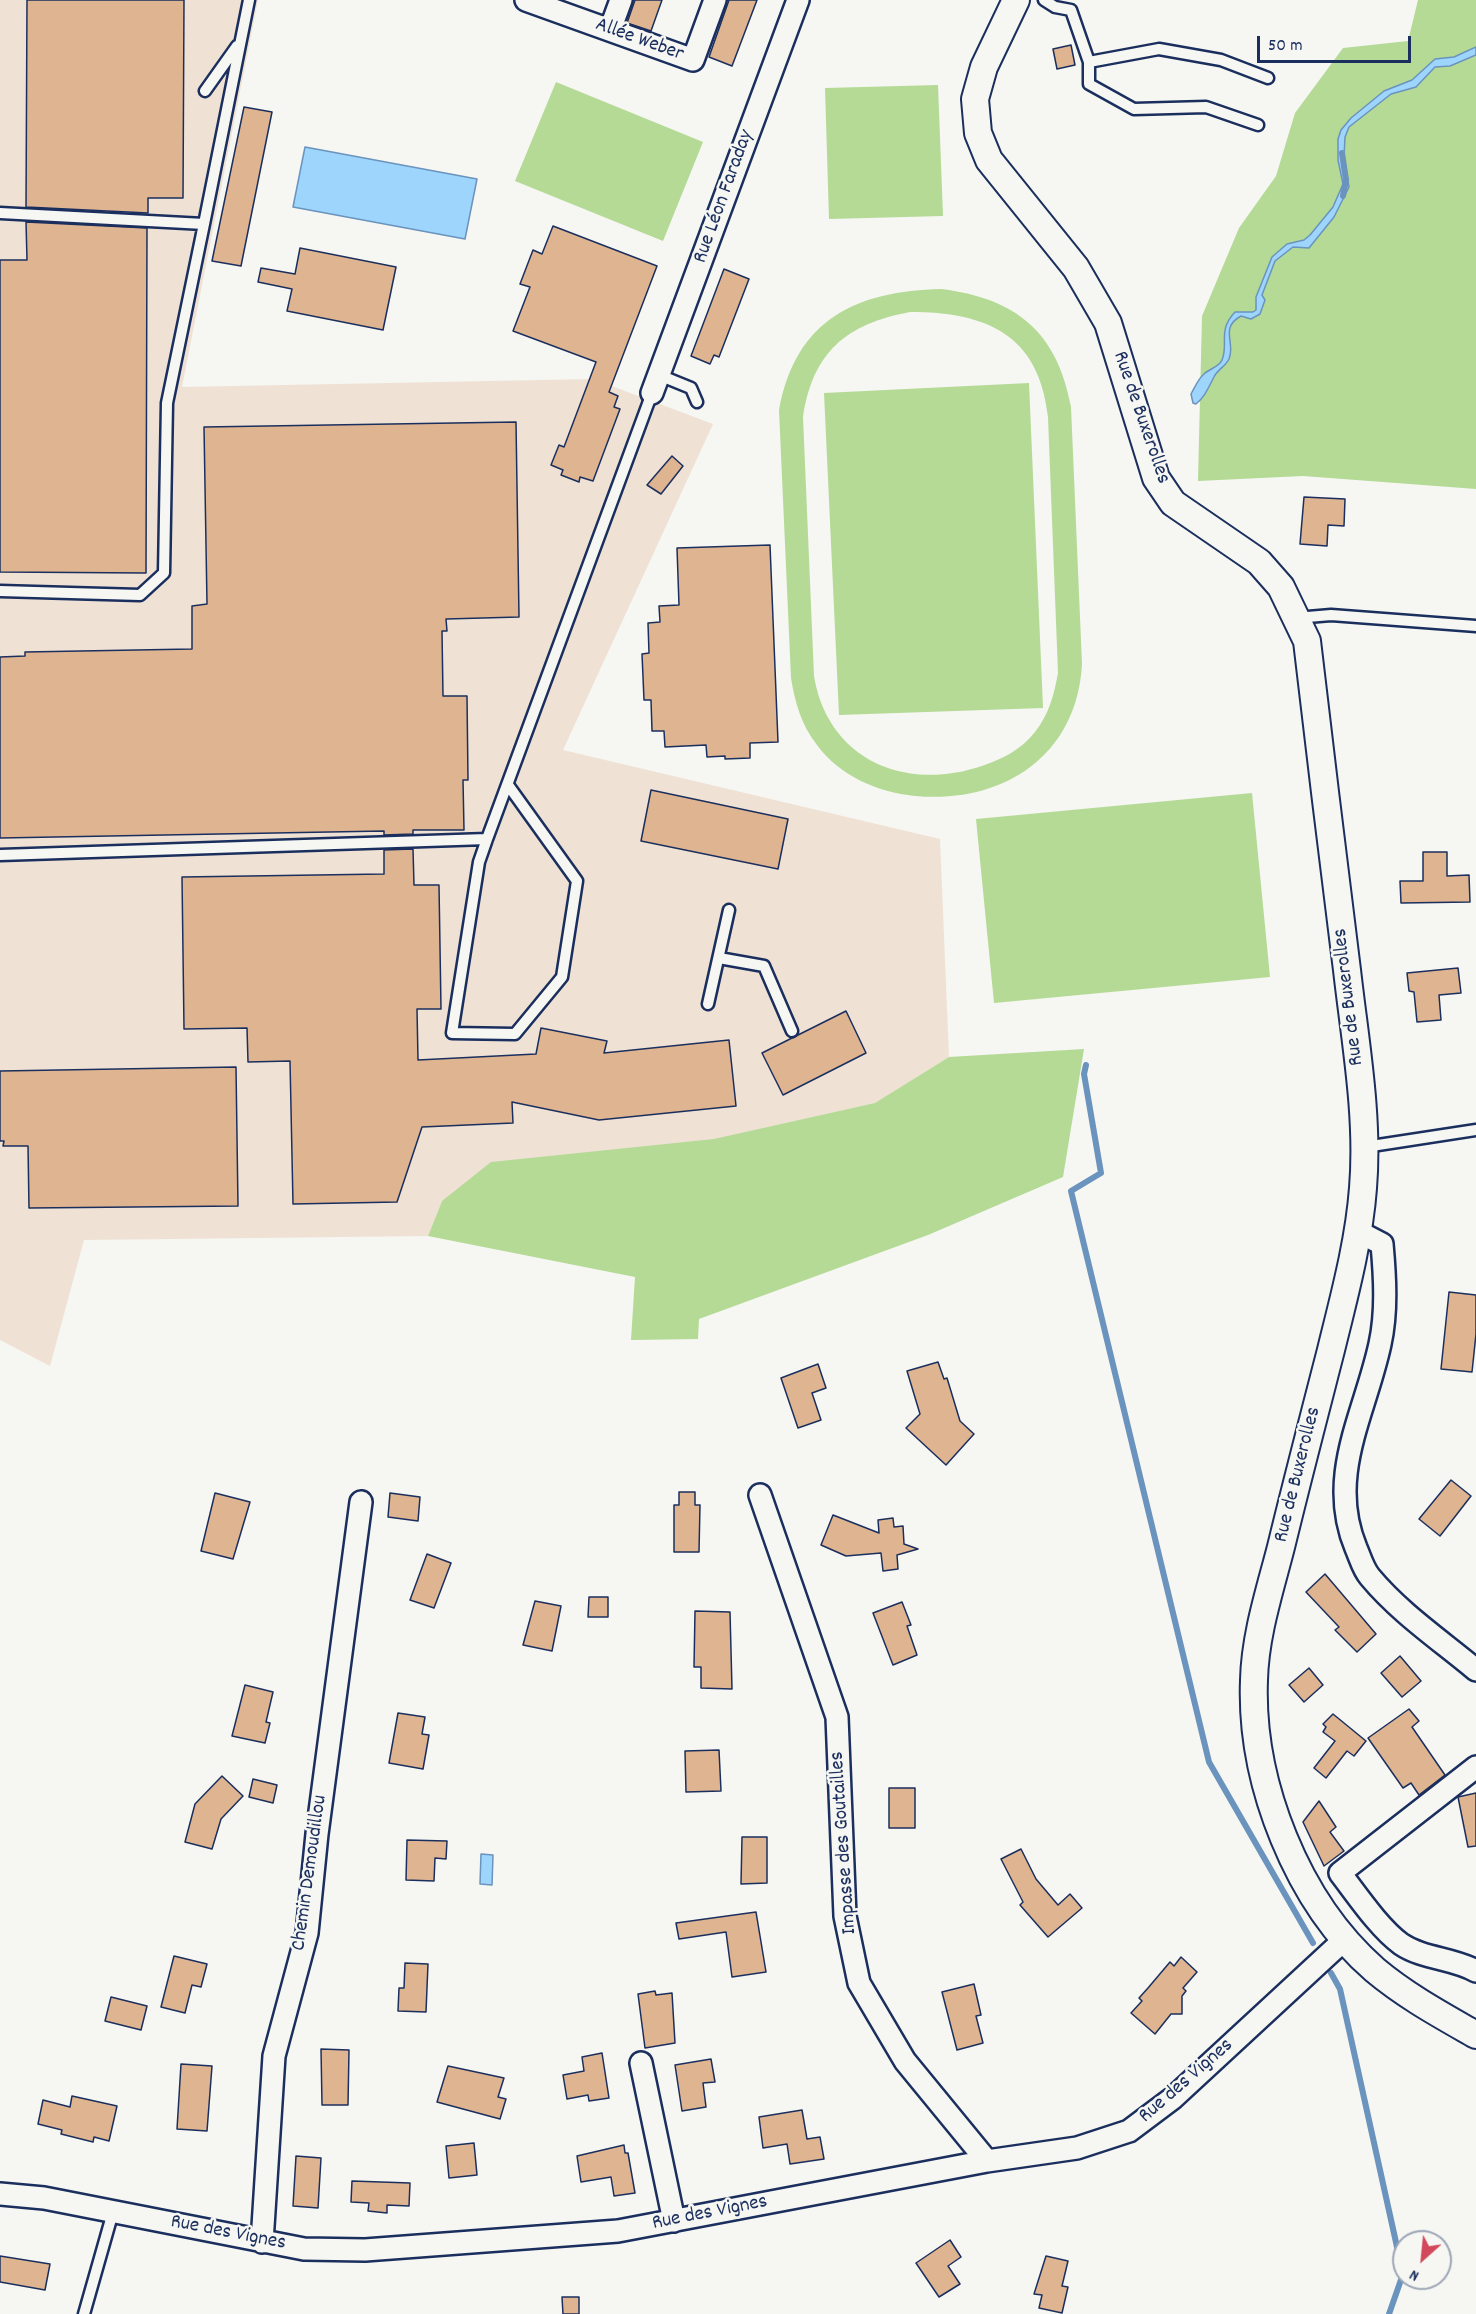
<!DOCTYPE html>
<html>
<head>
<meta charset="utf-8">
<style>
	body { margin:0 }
	#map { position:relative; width:1476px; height:2314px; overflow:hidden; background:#f6f6f2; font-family:Dekko,sans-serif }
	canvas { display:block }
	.north { position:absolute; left:1392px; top:2230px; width:60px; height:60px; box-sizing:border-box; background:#f6f6f2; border:2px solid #9ea6b7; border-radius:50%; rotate:207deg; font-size:16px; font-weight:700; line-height:24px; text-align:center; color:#1b2f5e }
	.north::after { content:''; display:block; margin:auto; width:21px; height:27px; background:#d1495b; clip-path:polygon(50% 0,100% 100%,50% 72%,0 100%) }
	.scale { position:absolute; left:1257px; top:36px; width:154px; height:27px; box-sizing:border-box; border:3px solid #1b2f5e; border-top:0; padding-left:8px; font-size:18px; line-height:21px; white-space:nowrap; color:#1b2f5e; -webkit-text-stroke:4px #f6f6f2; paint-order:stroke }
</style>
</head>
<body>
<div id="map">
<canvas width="1476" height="2314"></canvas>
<div class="north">N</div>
<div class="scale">50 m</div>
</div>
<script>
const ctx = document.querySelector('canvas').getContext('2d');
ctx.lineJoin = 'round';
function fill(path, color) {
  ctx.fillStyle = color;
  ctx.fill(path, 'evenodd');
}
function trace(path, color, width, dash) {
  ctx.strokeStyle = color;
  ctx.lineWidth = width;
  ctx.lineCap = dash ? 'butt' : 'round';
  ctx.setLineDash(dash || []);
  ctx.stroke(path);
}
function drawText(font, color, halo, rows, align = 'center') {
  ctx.font = font + ' Dekko,sans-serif';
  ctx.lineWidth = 5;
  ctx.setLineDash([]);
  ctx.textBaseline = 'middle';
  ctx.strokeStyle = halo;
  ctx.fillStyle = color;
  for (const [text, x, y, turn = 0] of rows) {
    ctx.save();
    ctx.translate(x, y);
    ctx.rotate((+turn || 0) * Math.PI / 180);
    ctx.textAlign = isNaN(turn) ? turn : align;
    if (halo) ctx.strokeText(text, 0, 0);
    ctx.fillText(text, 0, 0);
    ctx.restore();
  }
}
fill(new Path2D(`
	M 0,0 L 258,0 L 182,387 L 593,379 L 713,424 L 563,750 L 940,839 L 949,1057 L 876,1103 L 442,1201 L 428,1236 L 84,1240 L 50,1366 L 0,1340 Z`), '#efe2d5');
fill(new Path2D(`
	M 1418,0 L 1476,0 L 1476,489 L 1303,476 L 1198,481 L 1202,316 L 1239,228 L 1276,176 L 1295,113 L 1343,48 L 1408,41 Z
	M 556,82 L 703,142 L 663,241 L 515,181 Z
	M 938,85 L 943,216 L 829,219 L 825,88 Z
	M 942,289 C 1017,299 1057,332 1071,407 L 1082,664 C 1077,756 1003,804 915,796 C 877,792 840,776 817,745 C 801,725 795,702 791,678 L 779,410 C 796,319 856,291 942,289 ZM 910,312 C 986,312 1039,334 1048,417 L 1058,673 C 1054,695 1049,714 1035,732 C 1021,750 1002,759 982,766 C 905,792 828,760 814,676 L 803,417 C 813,352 846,324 910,312 Z
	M 1029,383 L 1043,708 L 839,715 L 824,393 Z
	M 1252,793 L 1270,977 L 994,1003 L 976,819 Z
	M 1084,1049 L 1063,1177 L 928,1235 L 699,1319 L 698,1339 L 631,1340 L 635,1277 L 428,1236 L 442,1201 L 491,1162 L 714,1139 L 875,1103 L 949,1057 Z`), '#b4da96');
const water = new Path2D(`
	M 1476,47 L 1476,55 L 1450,66 L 1435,67 L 1416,87 L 1391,94 L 1349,127 L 1345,137 L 1344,156 L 1349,187 L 1334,217 L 1309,248 L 1293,247 L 1275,261 L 1262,295 L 1265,300 L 1260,314 L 1251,319 L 1241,316 C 1219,328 1236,343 1229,359 C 1225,367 1217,370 1214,377 C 1208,388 1205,397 1196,404 L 1193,403 L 1191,394 C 1195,387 1198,379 1204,374 C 1209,369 1219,367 1222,360 C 1229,343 1217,331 1235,312 L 1253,312 L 1256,310 L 1256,297 L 1272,257 L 1287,244 L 1304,240 L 1310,235 L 1333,207 L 1343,184 L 1338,160 L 1338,139 L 1341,130 L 1351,118 L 1384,91 L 1412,80 L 1435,59 L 1454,57 Z
	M 305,147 L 477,179 L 465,239 L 293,207 Z
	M 481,1854 L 493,1855 L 492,1885 L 480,1884 Z`);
fill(water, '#9ed5fd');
trace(water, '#6a93bd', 1.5);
trace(new Path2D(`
	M 1342,153 L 1346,180 L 1343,196
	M 1086,1065 L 1084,1074 L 1101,1173 L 1071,1191 L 1209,1762 L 1313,1943
	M 1331,1973 L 1340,1989 L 1403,2274 L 1389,2314`), '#6a93bd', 6);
const building = new Path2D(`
	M 27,0 L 184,0 L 183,198 L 148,198 L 148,213 L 26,207 Z
	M 635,0 L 662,0 L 651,31 L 627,23 Z
	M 729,0 L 757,0 L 732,66 L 709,57 Z
	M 1071,45 L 1075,65 L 1057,69 L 1053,49 Z
	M 244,107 L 272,112 L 241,266 L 212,261 Z
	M 26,222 L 147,228 L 146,573 L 0,572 L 0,260 L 27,260 Z
	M 553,226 L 657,266 L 609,392 L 618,396 L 614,407 L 620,409 L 593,481 L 580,477 L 579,482 L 561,475 L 563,470 L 551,465 L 559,445 L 564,447 L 596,362 L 513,331 L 530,287 L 520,284 L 533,250 L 542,254 Z
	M 300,248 L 396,267 L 383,330 L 287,311 L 292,289 L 258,282 L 261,268 L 295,274 Z
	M 724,269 L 749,279 L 719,357 L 714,355 L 710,364 L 691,356 Z
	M 516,422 L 519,617 L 446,619 L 447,631 L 442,631 L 443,696 L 467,696 L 468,780 L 463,780 L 464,830 L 413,830 L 413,834 L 384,835 L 384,831 L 0,838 L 0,657 L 25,656 L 25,652 L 192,649 L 192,606 L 207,604 L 204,427 Z
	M 672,456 L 683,466 L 661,494 L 647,485 Z
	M 1304,497 L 1345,499 L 1344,526 L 1328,525 L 1327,546 L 1300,544 Z
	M 770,545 L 778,742 L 750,743 L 750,758 L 725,759 L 725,756 L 707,757 L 706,745 L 665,747 L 664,731 L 652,731 L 651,700 L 644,700 L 642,654 L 649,653 L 648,623 L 660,622 L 659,606 L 679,605 L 677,548 Z
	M 651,790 L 788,819 L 778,869 L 641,841 Z
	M 413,849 L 414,885 L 439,885 L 441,1009 L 417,1009 L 418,1060 L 536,1054 L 541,1028 L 607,1041 L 604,1053 L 729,1040 L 736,1106 L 599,1120 L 512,1102 L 513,1123 L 422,1127 L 397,1202 L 293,1204 L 290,1061 L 248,1062 L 247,1028 L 184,1029 L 182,877 L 384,874 L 384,850 Z
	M 1423,852 L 1447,852 L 1447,876 L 1469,875 L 1470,902 L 1401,903 L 1400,881 L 1423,881 Z
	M 1458,968 L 1461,993 L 1439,995 L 1441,1020 L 1417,1022 L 1414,992 L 1409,991 L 1407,973 Z
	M 846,1011 L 866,1053 L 783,1095 L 762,1053 Z
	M 236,1067 L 238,1206 L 29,1208 L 28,1146 L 3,1146 L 4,1141 L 0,1141 L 0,1071 Z
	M 1449,1292 L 1476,1295 L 1476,1334 L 1472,1372 L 1441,1369 Z
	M 938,1362 L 944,1379 L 947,1378 L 960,1421 L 974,1434 L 946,1465 L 906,1428 L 920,1414 L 907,1371 Z
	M 818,1364 L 826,1388 L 812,1393 L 821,1420 L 798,1428 L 781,1378 Z
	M 1451,1480 L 1471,1496 L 1440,1536 L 1419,1519 Z
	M 679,1492 L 695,1492 L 695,1505 L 700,1505 L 699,1552 L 674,1552 L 674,1505 L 679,1505 Z
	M 215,1493 L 250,1502 L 233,1559 L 201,1551 Z
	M 390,1493 L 420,1497 L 418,1521 L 388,1517 Z
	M 833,1515 L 879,1533 L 878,1520 L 893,1518 L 894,1527 L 903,1526 L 904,1544 L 918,1549 L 897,1555 L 898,1569 L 883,1571 L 881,1553 L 846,1556 L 821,1545 Z
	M 427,1554 L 451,1563 L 434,1608 L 410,1600 Z
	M 1325,1574 L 1376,1634 L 1357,1652 L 1335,1630 L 1339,1627 L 1306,1592 Z
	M 589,1597 L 608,1597 L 608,1617 L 588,1617 Z
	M 535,1601 L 561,1606 L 552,1651 L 523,1645 Z
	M 902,1602 L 911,1625 L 907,1626 L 917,1655 L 893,1665 L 873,1613 Z
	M 695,1611 L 730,1612 L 732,1689 L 701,1688 L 701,1667 L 694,1667 Z
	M 1400,1656 L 1421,1681 L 1402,1697 L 1381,1673 Z
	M 1309,1668 L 1323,1685 L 1304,1702 L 1289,1685 Z
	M 245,1685 L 273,1692 L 266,1722 L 270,1723 L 265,1743 L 232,1736 Z
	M 1409,1709 L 1419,1721 L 1412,1727 L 1445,1775 L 1419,1795 L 1411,1783 L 1403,1788 L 1368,1738 Z
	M 398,1713 L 425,1717 L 422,1734 L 429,1735 L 423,1769 L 389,1763 Z
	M 1333,1714 L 1366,1741 L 1354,1756 L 1347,1751 L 1326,1778 L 1314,1768 L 1335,1741 L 1323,1732 L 1326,1727 L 1323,1724 Z
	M 719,1750 L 721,1791 L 686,1792 L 685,1751 Z
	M 222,1776 L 243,1796 L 221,1819 L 212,1849 L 185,1842 L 195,1804 Z
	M 253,1779 L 277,1785 L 273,1803 L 249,1797 Z
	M 889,1788 L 915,1788 L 915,1828 L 889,1828 Z
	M 1476,1793 L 1476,1846 L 1468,1847 L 1458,1797 Z
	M 1319,1801 L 1336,1827 L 1330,1832 L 1344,1851 L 1324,1866 L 1303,1822 Z
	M 742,1837 L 767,1837 L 767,1883 L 741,1884 Z
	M 407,1840 L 447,1841 L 446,1859 L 435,1858 L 434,1881 L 406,1880 Z
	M 1021,1849 L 1036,1879 L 1058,1905 L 1070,1894 L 1082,1908 L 1048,1937 L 1020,1905 L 1023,1902 L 1001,1859 Z
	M 756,1912 L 766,1972 L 732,1977 L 726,1932 L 679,1939 L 676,1923 Z
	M 174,1956 L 207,1964 L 201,1987 L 192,1985 L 185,2013 L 161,2007 Z
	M 1181,1957 L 1197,1972 L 1183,1988 L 1186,1991 L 1182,1996 L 1182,2014 L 1171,2014 L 1155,2034 L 1131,2013 L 1142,2001 L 1139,1998 L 1148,1988 L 1170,1962 L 1174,1966 Z
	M 405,1963 L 428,1964 L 426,2012 L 398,2011 L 399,1988 L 404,1988 Z
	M 974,1984 L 981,2015 L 976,2016 L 983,2043 L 957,2050 L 942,1992 Z
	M 655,1991 L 656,1995 L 672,1993 L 675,2043 L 645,2048 L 638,1994 Z
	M 111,1997 L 147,2006 L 141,2030 L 105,2021 Z
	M 321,2049 L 349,2050 L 348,2105 L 322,2105 Z
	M 602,2053 L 609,2098 L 589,2101 L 588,2095 L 567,2099 L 563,2075 L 584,2071 L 582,2057 Z
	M 711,2059 L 715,2082 L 703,2083 L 706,2107 L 682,2111 L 675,2065 Z
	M 181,2064 L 212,2066 L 207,2131 L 177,2129 Z
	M 448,2066 L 504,2078 L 498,2097 L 506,2099 L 500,2119 L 437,2102 Z
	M 72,2096 L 117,2106 L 109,2141 L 94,2137 L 93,2142 L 61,2134 L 62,2130 L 38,2124 L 43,2100 L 70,2107 Z
	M 802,2110 L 807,2139 L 820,2137 L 824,2159 L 790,2164 L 787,2144 L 763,2148 L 759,2117 Z
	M 474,2143 L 477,2175 L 449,2178 L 446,2146 Z
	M 624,2145 L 625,2153 L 628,2153 L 635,2193 L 614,2196 L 611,2177 L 581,2182 L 577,2156 Z
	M 296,2156 L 321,2158 L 318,2208 L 293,2206 Z
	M 352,2181 L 410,2183 L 409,2206 L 387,2205 L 387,2213 L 368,2211 L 369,2203 L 351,2202 Z
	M 950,2240 L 961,2257 L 948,2266 L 960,2284 L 939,2297 L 916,2263 Z
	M 0,2256 L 50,2264 L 45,2290 L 0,2282 Z
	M 1046,2256 L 1068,2261 L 1062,2286 L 1068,2287 L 1062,2313 L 1039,2308 L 1042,2295 L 1034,2294 Z
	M 562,2297 L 579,2297 L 579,2314 L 563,2314 Z`);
fill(building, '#dfb490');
trace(building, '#1b2f5e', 1.5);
const service = new Path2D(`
	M 1044,0 L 1055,7 L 1071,10 L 1089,62
	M 205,91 L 237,46
	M 1258,125 L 1206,107 L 1134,109 L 1089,84 L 1089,62 L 1159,49 L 1221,60 L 1268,78
	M 0,213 L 204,224 L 167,403 L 164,573 L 140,595 L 0,591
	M 204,224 L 249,0
	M 659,375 L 691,388 L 697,402
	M 1296,618 L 1331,615 L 1476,626
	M 508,785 L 577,881 L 562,977 L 515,1034 L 452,1033 L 479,862 L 487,839 L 652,393
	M 0,855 L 487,839
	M 719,958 L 764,966 L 792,1031
	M 708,1004 L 729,910
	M 1365,1147 L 1476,1130
	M 84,2314 L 113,2212`);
const minor = new Path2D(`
	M 526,0 L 693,60 L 715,0
	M 610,30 L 621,0
	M 652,393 L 798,0
	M 1357,1231 L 1382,1244 C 1385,1277 1387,1312 1380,1344 C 1365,1414 1326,1476 1356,1548 C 1360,1557 1363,1569 1370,1577 C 1400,1613 1440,1640 1476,1670
	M 760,1495 L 837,1717 L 845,1916 L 859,1983 L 905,2061 L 987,2161
	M 1476,1767 L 1340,1873 C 1357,1895 1379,1928 1401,1944 C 1423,1959 1453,1958 1476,1971
	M 641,2063 L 674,2221
	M 0,2194 L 44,2198 L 304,2249 L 365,2250 L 618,2231 L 987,2161 L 1077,2148 L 1129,2131 L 1173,2098 L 1345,1939
	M 262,2242 L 274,2056 L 307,1933 L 317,1834 L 361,1502`);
const tertiary = new Path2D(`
	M 1016,0 L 984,67 L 975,99 L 978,133 L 989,160 L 1076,268 L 1108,323 L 1156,478 L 1173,503 L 1259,562 L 1281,587 L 1307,641 C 1320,751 1333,860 1347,970 C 1355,1041 1369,1116 1363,1188 C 1359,1242 1344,1297 1331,1350 C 1314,1416 1297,1481 1281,1547 C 1270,1590 1255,1635 1254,1680 C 1250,1782 1297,1902 1375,1970 C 1406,1996 1441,2015 1476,2035`);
trace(service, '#1b2f5e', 15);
trace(minor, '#1b2f5e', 26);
trace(tertiary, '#1b2f5e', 30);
trace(service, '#f6f6f2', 10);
trace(minor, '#f6f6f2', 21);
trace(tertiary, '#f6f6f2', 26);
drawText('21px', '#1b2f5e', '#f6f6f2', [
	["Allée Weber",639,41,20],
	["Rue Léon Faraday",725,197,-70],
	["Rue de Buxerolles",1140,418,71],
	["Rue de Buxerolles",1350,997,-97],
	["Rue de Buxerolles",1299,1475,-76],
	["Impasse des Goutailles",845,1843,-94],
	["Chemin Demoudillou",311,1873,-82],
	["Rue des Vignes",1187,2082,-41],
	["Rue des Vignes",710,2214,-11],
	["Rue des Vignes",228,2234,11]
]);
</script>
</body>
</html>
